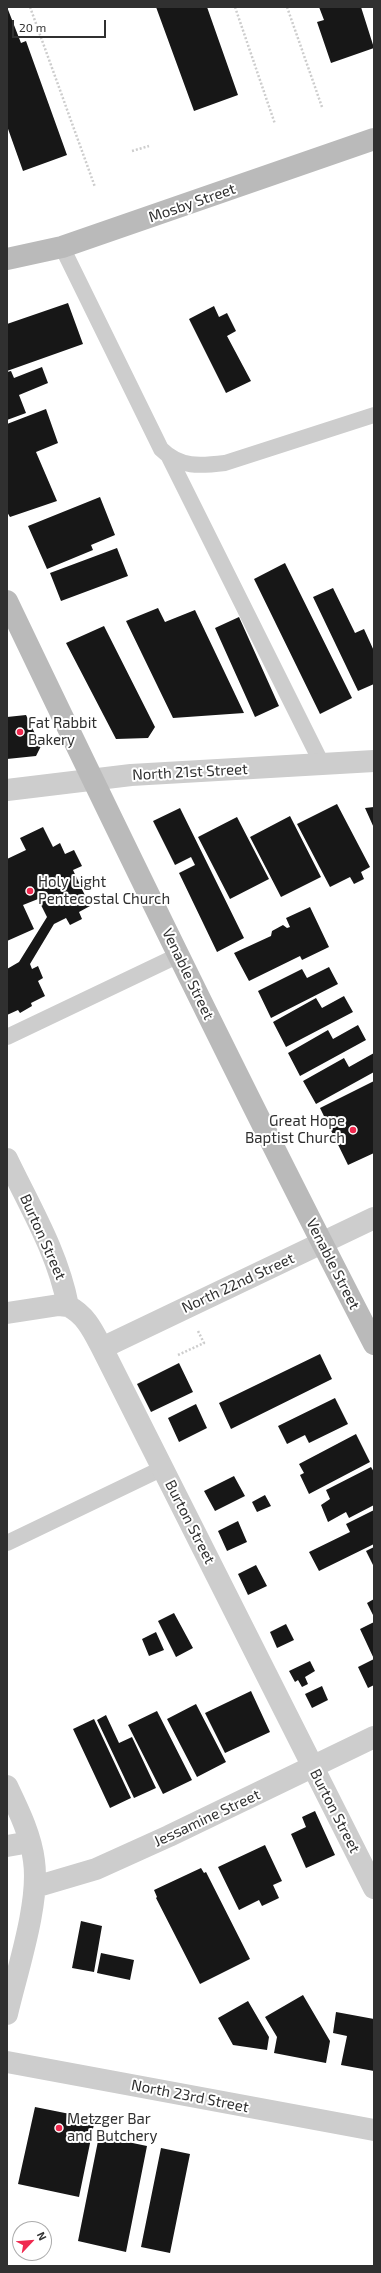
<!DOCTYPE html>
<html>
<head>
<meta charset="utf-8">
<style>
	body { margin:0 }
	#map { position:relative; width:381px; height:2273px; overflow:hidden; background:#fff; font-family:"Exo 2",sans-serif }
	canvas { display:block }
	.frame { position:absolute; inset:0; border:8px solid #303030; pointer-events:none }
	.north { position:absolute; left:12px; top:2221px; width:40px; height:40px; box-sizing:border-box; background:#fff; border:1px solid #acacac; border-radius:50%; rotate:64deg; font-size:11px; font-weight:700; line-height:16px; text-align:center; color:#303030 }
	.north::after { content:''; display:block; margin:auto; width:14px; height:18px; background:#f0294f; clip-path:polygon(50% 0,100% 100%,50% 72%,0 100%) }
	.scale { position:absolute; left:12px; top:20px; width:94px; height:18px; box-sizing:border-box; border:2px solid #303030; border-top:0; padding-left:5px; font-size:12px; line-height:14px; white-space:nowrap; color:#303030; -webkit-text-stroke:3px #fff; paint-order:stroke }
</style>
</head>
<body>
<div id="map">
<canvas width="381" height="2273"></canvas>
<div class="frame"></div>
<div class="north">N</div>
<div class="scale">20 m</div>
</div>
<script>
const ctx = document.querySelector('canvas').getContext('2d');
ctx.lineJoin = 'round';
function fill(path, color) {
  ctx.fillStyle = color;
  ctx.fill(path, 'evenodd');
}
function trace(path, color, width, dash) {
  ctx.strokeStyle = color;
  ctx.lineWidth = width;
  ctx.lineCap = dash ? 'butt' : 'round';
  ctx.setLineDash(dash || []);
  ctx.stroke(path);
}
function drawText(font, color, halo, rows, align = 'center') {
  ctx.font = font + ' "Exo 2",sans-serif';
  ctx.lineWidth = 4;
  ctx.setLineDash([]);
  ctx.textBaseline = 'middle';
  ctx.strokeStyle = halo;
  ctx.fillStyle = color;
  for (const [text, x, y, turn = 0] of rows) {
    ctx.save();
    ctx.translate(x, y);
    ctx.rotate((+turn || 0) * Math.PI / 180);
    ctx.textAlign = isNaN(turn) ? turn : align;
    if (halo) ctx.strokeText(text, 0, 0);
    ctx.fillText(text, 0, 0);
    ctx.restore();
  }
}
fill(new Path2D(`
	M 7,7 L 21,43 L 26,41 L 67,155 L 23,171 L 7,126 Z
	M 156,7 L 207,7 L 238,95 L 194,111 Z
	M 319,7 L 361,7 L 374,48 L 331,63 L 317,22 L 324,20 Z
	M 68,303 L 83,344 L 7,371 L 7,324 Z
	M 214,306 L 219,317 L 227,313 L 236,331 L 227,336 L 251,381 L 226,393 L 189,319 Z
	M 42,367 L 48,383 L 19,395 L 26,413 L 7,420 L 7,372 L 11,371 L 14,378 Z
	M 46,409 L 58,443 L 36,452 L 57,501 L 10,517 L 7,512 L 7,424 Z
	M 100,497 L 115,535 L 91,545 L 93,550 L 47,569 L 28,526 Z
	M 117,548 L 128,576 L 61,601 L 50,573 Z
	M 285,563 L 352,698 L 320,714 L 254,579 Z
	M 333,588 L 355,633 L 364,629 L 374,651 L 374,684 L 358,691 L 313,597 Z
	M 158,608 L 165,622 L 195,610 L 244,713 L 173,718 L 126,621 Z
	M 239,617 L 279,706 L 255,717 L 215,628 Z
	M 104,626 L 155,727 L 148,738 L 116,739 L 66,643 Z
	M 26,715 L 41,746 L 36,756 L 7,759 L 7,717 Z
	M 337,804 L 370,867 L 361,872 L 364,879 L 354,884 L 350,877 L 330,887 L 297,824 Z
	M 374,807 L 374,828 L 365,808 Z
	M 180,808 L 244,938 L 217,952 L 179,873 L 195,865 L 191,857 L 175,865 L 153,821 Z
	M 290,816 L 321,877 L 281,897 L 250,837 Z
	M 237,817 L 269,879 L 230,899 L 198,837 Z
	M 43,827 L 53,847 L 60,843 L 65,854 L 74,850 L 82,866 L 73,870 L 90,906 L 79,912 L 82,919 L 70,925 L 66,918 L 54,924 L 30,964 L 32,969 L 38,966 L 43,978 L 38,981 L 45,996 L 31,1003 L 32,1006 L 20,1013 L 18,1010 L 7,1015 L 7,969 L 19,962 L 47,917 L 38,899 L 23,905 L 34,929 L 7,941 L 7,859 L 26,850 L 20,838 Z
	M 310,907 L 329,947 L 302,960 L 300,956 L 249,981 L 234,953 L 271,936 L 272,931 L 283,925 L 287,928 L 290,927 L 286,918 Z
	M 329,967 L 338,984 L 271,1018 L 258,991 L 302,969 L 307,978 Z
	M 344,996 L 353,1012 L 286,1047 L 273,1022 L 316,998 L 322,1008 Z
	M 358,1025 L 366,1040 L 300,1076 L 288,1053 L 328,1030 L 333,1039 Z
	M 374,1053 L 374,1072 L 316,1104 L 303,1081 L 344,1058 L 349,1067 Z
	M 374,1081 L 374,1153 L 348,1165 L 320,1108 Z
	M 320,1354 L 332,1379 L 231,1429 L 219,1403 Z
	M 179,1363 L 193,1392 L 151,1412 L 137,1384 Z
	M 335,1398 L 348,1424 L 309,1443 L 305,1435 L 287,1444 L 278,1426 Z
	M 196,1404 L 207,1428 L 179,1442 L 168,1418 Z
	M 356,1434 L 370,1462 L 309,1494 L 300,1475 L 304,1473 L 299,1464 Z
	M 371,1467 L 374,1472 L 374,1505 L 349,1518 L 346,1512 L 328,1522 L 321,1505 L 330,1499 L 326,1490 Z
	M 234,1476 L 245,1496 L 215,1511 L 204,1491 Z
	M 265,1495 L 271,1506 L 257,1512 L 252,1502 Z
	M 374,1510 L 374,1544 L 319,1571 L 309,1552 L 350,1532 L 346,1524 Z
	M 238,1521 L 247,1542 L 227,1551 L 218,1531 Z
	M 374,1547 L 374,1567 L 366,1551 Z
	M 256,1565 L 267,1586 L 248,1595 L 238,1574 Z
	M 374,1599 L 374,1617 L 367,1603 Z
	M 174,1613 L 193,1648 L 176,1657 L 158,1621 Z
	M 374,1622 L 374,1685 L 368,1688 L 358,1667 L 374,1659 L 360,1629 Z
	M 286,1624 L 294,1640 L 277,1648 L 270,1632 Z
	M 156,1632 L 164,1650 L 149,1656 L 142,1639 Z
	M 310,1661 L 315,1671 L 305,1677 L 308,1684 L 302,1687 L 298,1680 L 295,1682 L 289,1671 Z
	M 322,1686 L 328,1700 L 312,1708 L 305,1694 Z
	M 251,1691 L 270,1732 L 225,1753 L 205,1713 Z
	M 196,1704 L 226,1762 L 197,1777 L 167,1719 Z
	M 157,1711 L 192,1780 L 163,1794 L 128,1725 Z
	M 106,1715 L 119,1743 L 132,1737 L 156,1788 L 134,1798 L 97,1720 Z
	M 94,1719 L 131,1798 L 110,1808 L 73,1729 Z
	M 315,1811 L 335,1855 L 306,1868 L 291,1834 L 306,1827 L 302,1817 Z
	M 265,1845 L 282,1881 L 273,1885 L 279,1898 L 262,1906 L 259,1900 L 239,1910 L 218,1867 Z
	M 201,1868 L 204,1873 L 206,1872 L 250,1959 L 200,1984 L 156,1898 L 157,1897 L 154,1890 Z
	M 81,1921 L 102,1926 L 94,1972 L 72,1968 Z
	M 101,1953 L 134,1960 L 130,1980 L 97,1973 Z
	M 303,1995 L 330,2041 L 326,2063 L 274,2053 L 277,2037 L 265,2017 Z
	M 248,2001 L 269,2037 L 267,2050 L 233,2045 L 218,2018 Z
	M 336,2012 L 374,2019 L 374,2071 L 341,2065 L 347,2036 L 333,2033 Z
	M 35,2107 L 95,2119 L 79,2197 L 18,2184 Z
	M 99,2136 L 147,2146 L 126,2252 L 78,2241 Z
	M 161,2148 L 190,2154 L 170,2253 L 141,2247 Z`), '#171717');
trace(new Path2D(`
	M 30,7 L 95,187
	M 235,7 L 275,124
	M 287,7 L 322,107
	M 132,151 L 149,146
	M 178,1355 L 204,1343 L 198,1331`), '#cdcdcd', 2.5, [2, 2]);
trace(new Path2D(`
	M 62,247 L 161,449 C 180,468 200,466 225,463 L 374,415
	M 169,457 L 322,764
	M 7,1037 L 179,955
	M 7,1543 L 163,1468`), '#cdcdcd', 16);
trace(new Path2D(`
	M 7,790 L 131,775 L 374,761
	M 7,1159 C 30,1207 58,1253 68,1306 C 86,1315 93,1331 102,1348 L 374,1888
	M 7,1313 L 59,1305 L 68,1306
	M 102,1348 L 374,1218
	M 7,1786 C 18,1809 31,1835 34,1861 C 40,1903 17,1971 7,2014
	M 7,1846 L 30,1842
	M 35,1887 L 96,1869 L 169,1836 L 374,1737
	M 7,2062 L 374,2130`), '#cdcdcd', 22);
trace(new Path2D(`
	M 7,259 L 62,247 L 374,139
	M 7,601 C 126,850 247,1099 374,1344`), '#bababa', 22);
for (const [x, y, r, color] of [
	[20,732,4,"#f0294f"],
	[30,891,4,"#f0294f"],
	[353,1130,4,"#f0294f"],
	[59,2128,4,"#f0294f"]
]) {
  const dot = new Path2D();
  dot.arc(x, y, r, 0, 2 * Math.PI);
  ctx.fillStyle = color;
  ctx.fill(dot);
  trace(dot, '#fff', 1.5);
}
drawText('15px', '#303030', '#fff', [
	["Mosby Street",192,203,-19],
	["North 21st Street",190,772,-3],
	["Venable Street",188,974,64],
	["Burton Street",43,1237,66],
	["Venable Street",333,1264,63],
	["North 22nd Street",238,1283,-25],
	["Burton Street",190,1522,63],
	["Burton Street",335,1811,63],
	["Jessamine Street",207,1818,-25],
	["North 23rd Street",190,2096,11]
]);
drawText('15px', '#303030', '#fff', [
	["Fat Rabbit",28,723],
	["Bakery",28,740],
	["Holy Light",38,882],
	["Pentecostal Church",38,899],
	["Great Hope",345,1121,"right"],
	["Baptist Church",345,1138,"right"],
	["Metzger Bar",67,2119],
	["and Butchery",67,2136]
], 'left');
</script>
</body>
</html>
